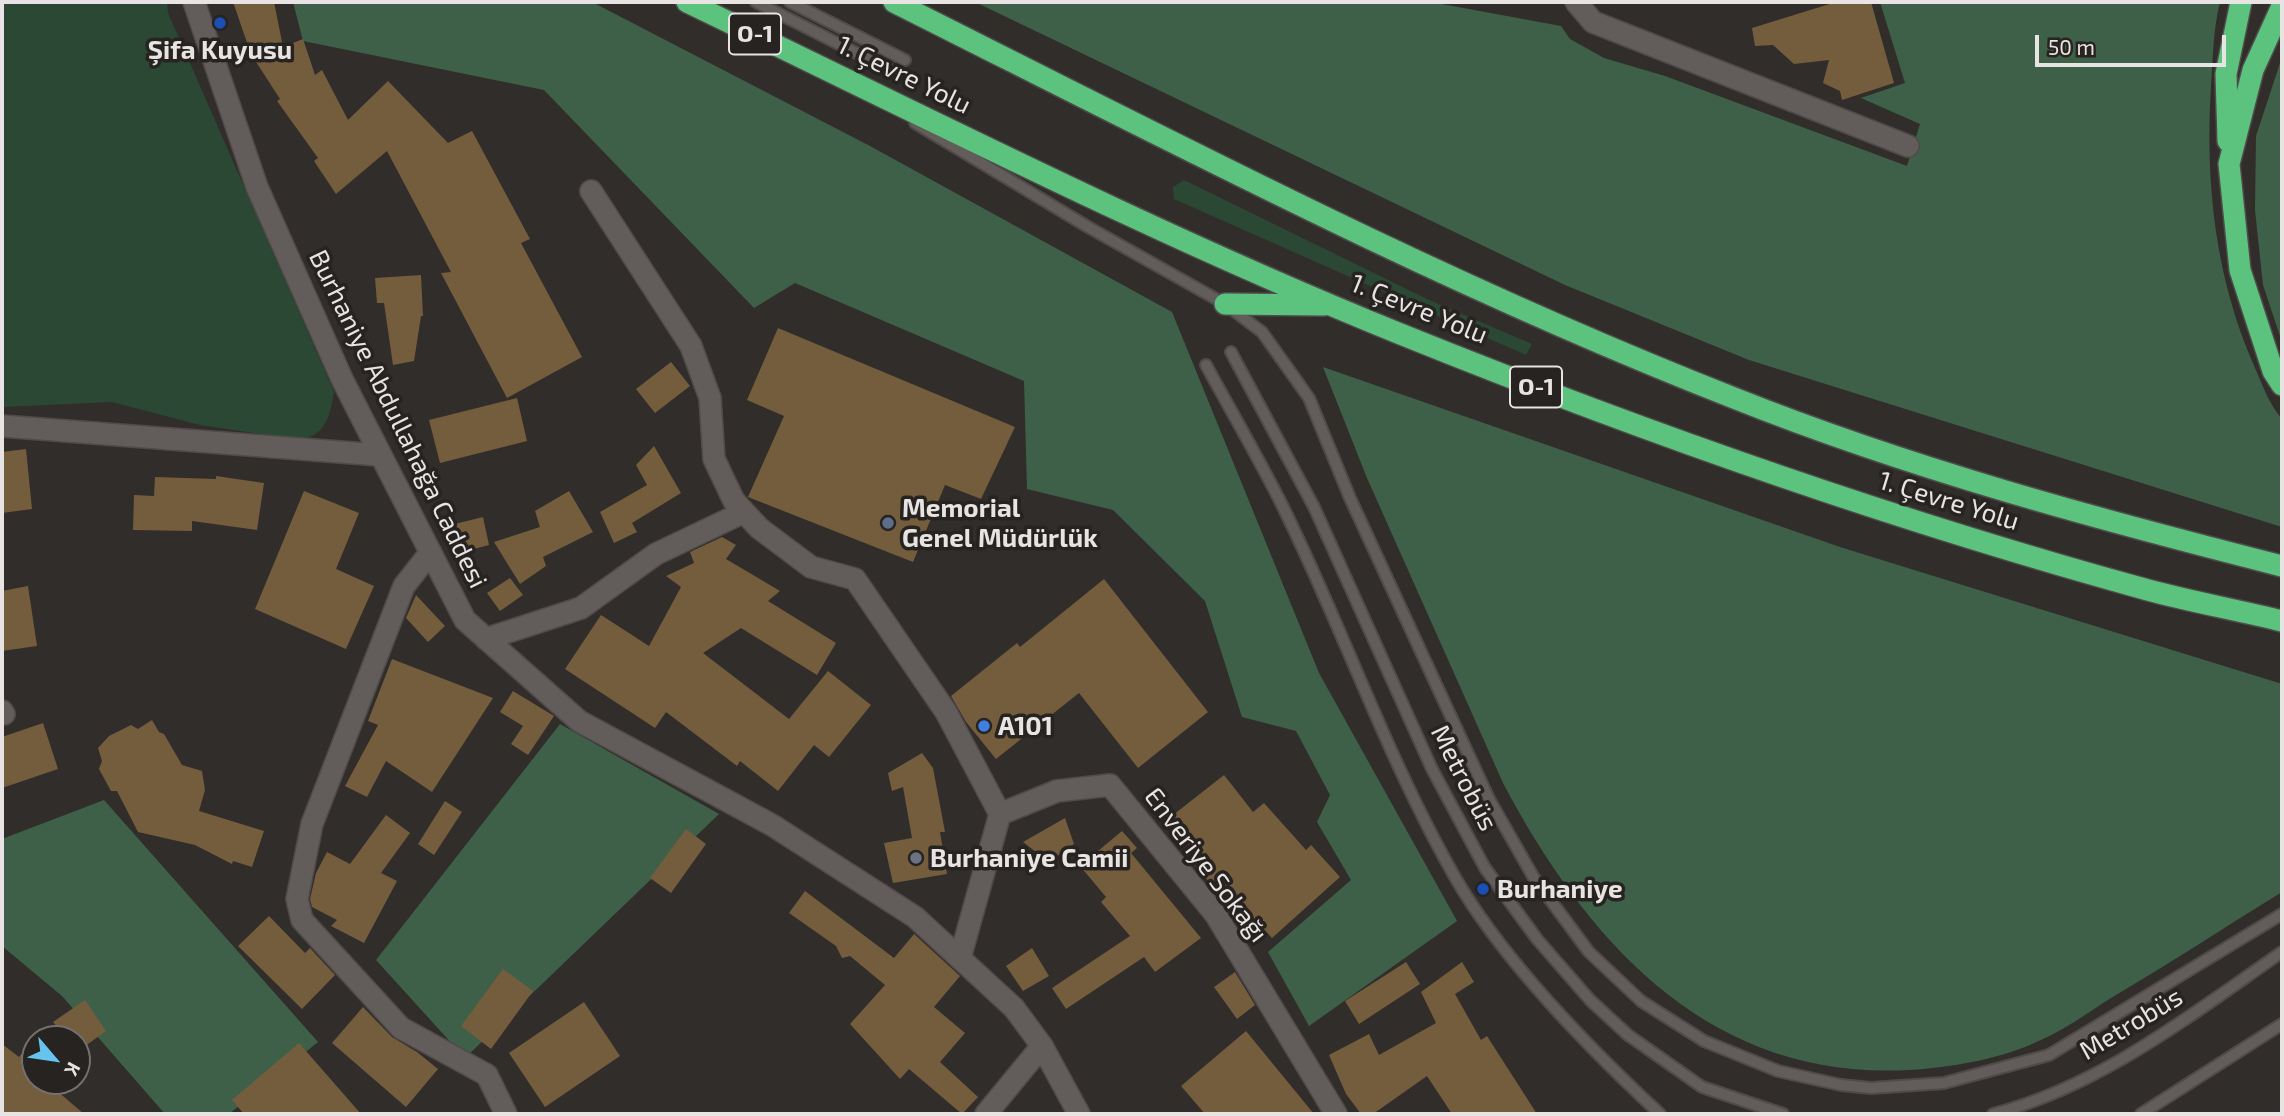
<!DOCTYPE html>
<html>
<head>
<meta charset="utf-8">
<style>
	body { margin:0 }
	#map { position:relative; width:2284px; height:1116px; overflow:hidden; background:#312d2b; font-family:"Exo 2",sans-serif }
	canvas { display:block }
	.frame { position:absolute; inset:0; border:4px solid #e7e4e3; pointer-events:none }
	.north { position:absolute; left:21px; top:1025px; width:70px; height:70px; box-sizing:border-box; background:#272321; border:2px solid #74706f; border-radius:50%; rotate:119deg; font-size:19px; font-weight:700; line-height:28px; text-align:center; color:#e7e4e3 }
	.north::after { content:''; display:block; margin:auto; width:24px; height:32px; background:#66c4ef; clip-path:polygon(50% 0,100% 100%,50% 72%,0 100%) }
	.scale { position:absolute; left:2035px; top:35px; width:191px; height:32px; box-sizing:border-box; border:4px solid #e7e4e3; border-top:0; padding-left:9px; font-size:21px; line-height:24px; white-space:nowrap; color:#e7e4e3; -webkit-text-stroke:5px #272321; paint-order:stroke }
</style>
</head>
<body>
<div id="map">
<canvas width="2284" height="1116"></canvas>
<div class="frame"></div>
<div class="north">K</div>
<div class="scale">50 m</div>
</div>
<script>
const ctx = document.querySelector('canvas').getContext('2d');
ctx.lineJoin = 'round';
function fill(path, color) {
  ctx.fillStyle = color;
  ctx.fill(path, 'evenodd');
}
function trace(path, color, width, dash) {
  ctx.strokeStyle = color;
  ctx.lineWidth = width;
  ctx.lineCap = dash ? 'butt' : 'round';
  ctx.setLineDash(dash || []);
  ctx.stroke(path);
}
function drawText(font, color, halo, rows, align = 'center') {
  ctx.font = font + ' "Exo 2",sans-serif';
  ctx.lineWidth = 7;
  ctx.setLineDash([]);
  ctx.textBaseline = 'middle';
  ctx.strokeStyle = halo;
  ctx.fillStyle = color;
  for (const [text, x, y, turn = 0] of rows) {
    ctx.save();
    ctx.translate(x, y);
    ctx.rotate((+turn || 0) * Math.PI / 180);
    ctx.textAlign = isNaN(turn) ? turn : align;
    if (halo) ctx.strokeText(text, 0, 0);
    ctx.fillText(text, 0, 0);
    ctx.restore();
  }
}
fill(new Path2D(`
	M 2,2 L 167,2 L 168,13 L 334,392 C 330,415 327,433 302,440 L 200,425 L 112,402 L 2,407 Z
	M 1184,180 L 1427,299 L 1532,344 L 1526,355 L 1174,199 L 1173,187 Z`), '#2b4834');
fill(new Path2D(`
	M 293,2 L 592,2 L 870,146 L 1172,312 L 1319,673 L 1457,921 L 1309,1026 L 1268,952 L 1351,880 L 1317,822 L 1330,795 L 1296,731 L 1242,717 L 1205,601 L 1113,510 L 1027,489 L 1024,381 L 795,283 L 754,308 L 544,90 L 303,41 Z
	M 975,2 L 1431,2 L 1561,26 L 1570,39 L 1604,58 L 1665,76 L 1907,166 L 1920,124 L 1861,98 L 1905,83 L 1880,2 L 2220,2 C 2213,30 2213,58 2211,86 C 2205,183 2215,278 2255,368 C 2263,386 2269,404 2282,419 L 2282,527 L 1749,360 L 1565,285 Z
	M 2282,57 L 2282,342 L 2263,285 L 2255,210 L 2256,136 Z
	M 1323,367 L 1840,547 L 2282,684 L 2282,892 C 2225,927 2169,964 2111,998 C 2089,1012 2067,1028 2043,1039 C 2003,1059 1953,1067 1909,1070 C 1711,1081 1588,944 1503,783 L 1367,478 Z
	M 560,724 L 719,814 L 465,1058 L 376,960 Z
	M 104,800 L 318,1042 L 229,1114 L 165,1114 L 62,996 L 2,946 L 2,839 Z`), '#3e6048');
fill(new Path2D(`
	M 233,2 L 274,2 L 283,47 L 303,39 L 315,75 L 322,70 L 348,120 L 388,81 L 448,143 L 472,131 L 530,239 L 521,243 L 582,357 L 507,398 L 441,273 L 451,272 L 387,151 L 336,194 L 314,161 L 318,158 L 277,101 L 280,99 L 251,54 Z
	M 1836,2 L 1871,2 L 1894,83 L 1842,100 L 1840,91 L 1823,83 L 1829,60 L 1794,64 L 1773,45 L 1755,46 L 1752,28 Z
	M 421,275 L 423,316 L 421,316 L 414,361 L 393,365 L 384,303 L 377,303 L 375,278 Z
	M 778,328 L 1015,427 L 981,499 L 945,485 L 913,562 L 748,497 L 784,416 L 747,400 Z
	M 671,362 L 690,386 L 655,413 L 636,389 Z
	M 517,398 L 527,441 L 440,463 L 429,420 Z
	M 654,446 L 681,493 L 632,523 L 637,532 L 614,543 L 600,512 L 647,485 L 636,465 Z
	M 26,449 L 32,509 L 2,513 L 2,452 Z
	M 216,476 L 264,483 L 257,530 L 192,521 L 192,531 L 133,530 L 134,495 L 154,496 L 155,477 L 216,479 Z
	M 304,491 L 359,513 L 336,569 L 374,586 L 346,649 L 255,609 Z
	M 569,491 L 593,532 L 543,557 L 546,566 L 520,584 L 494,542 L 540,527 L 535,511 Z
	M 483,517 L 489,545 L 455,554 L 438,528 Z
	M 722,537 L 736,545 L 726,559 L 780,591 L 768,601 L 836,643 L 817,675 L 741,628 L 703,653 L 789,719 L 828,671 L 871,705 L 829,757 L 814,745 L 778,791 L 740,761 L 737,766 L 666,712 L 655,728 L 565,669 L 601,615 L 649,646 L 681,587 L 666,576 L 694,563 L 690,552 Z
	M 510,578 L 523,595 L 500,611 L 487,593 Z
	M 1104,579 L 1208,712 L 1138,768 L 1079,693 L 996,759 L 966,722 L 951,696 L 1017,643 L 1020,647 Z
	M 28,586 L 37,646 L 2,651 L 2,591 Z
	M 416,595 L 445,626 L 428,642 L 406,618 Z
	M 392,659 L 493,698 L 432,792 L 386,761 L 367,797 L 345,786 L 378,725 L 368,721 Z
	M 513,691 L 554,716 L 528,755 L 511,744 L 523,726 L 500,712 Z
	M 152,720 L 159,732 L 164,734 L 182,765 L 202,771 L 205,790 L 199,811 L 264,831 L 252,867 L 233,861 L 232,864 L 195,845 L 138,832 L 117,791 L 111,791 L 99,769 L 102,761 L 98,748 L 109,736 L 131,725 L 138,729 Z
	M 43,723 L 58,769 L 2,788 L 2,737 Z
	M 922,753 L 933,768 L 945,832 L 940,832 L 947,874 L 893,883 L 884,843 L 912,838 L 903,787 L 892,791 L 888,773 Z
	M 1224,775 L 1253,812 L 1264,803 L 1306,850 L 1311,845 L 1340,877 L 1272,938 L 1226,888 L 1220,894 L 1195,866 L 1201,861 L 1168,819 Z
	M 445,801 L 462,812 L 434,855 L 418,844 Z
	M 386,815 L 410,833 L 381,873 L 397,881 L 364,943 L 331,926 L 337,920 L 312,907 L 310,899 L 316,873 L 327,852 L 350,864 Z
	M 1065,818 L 1074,844 L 1049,862 L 1023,842 Z
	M 686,829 L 706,844 L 671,893 L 650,878 Z
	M 1122,831 L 1137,848 L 1131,853 L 1201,938 L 1155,972 L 1144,957 L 1066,1009 L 1052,988 L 1130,936 L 1101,902 L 1106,897 L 1080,866 Z
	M 805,891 L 894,958 L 914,934 L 960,976 L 934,1007 L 965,1033 L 940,1062 L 978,1097 L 962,1114 L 909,1069 L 900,1079 L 850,1024 L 885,985 L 850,956 L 842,958 L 836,946 L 789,913 Z
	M 269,916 L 305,953 L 310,948 L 335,975 L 302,1009 L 238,946 Z
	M 1032,948 L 1049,976 L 1023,991 L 1006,966 Z
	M 1406,962 L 1420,984 L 1359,1024 L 1345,1001 Z
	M 1462,962 L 1474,982 L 1455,994 L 1481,1040 L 1487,1036 L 1537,1114 L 1452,1114 L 1427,1076 L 1373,1114 L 1361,1114 L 1346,1094 L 1329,1055 L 1369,1034 L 1379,1055 L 1436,1023 L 1421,992 Z
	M 503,969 L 533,991 L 491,1049 L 461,1026 Z
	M 1235,972 L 1255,1005 L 1237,1019 L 1214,987 Z
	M 85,1000 L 106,1031 L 77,1052 L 77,1039 L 66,1039 L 53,1022 Z
	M 584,1002 L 620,1056 L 545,1107 L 509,1053 Z
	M 363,1007 L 392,1037 L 417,1052 L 438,1069 L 406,1107 L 332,1043 Z
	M 1246,1031 L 1314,1114 L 1205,1114 L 1181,1086 Z
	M 35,1038 L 35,1081 L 63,1081 L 56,1090 L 84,1114 L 2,1114 L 2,1044 L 19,1057 Z
	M 299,1043 L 361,1114 L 244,1114 L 232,1100 Z`), '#745d3c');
const lane = new Path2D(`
	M 756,2 L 896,73
	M 790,2 L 905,60
	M 915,123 L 1088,227 L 1225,304 L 1262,332 L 1309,398 L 1350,498 L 1489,799 L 1534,878 L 1589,952 L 1641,1001 L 1704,1041 L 1778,1071 L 1841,1085 L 1871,1088 L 1944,1083 L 2049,1055 L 2282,914
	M 1231,352 L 1314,507 L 1432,769 L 1485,868 L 1537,939 L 1590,1000 L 1628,1035 L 1702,1087 L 1783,1114
	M 1206,365 C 1231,411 1258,457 1282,505 C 1343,628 1387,759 1456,879 C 1505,963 1589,1048 1660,1114
	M 1993,1114 C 2101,1086 2192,1014 2282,952
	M 2141,1114 L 2282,1024`);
const street = new Path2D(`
	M 1576,2 L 1593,22 L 1908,146
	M 591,191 L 691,346 L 710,398 L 714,459 L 734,501 L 759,528 L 811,567 L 855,579 L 946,712 L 1000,814 L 960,958
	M 2,426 L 379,455
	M 430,553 L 404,586 L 312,824 L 297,899 L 302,920 L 401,1028 L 487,1075 L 506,1114
	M 486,639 L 581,608 L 656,554 L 744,512
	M 2,711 L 4,714
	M 986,1114 L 1042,1046`);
const secondary = new Path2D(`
	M 194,2 L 257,187 L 342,379 L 465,620 L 579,721 L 772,825 L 915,917 L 1014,1008 L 1042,1046 L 1079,1114
	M 1000,814 L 1057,791 L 1110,785 L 1216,915 L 1336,1114`);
const highway = new Path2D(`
	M 687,2 C 922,115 1156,235 1398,333 C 1643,432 1893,520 2148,590 C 2192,602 2238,610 2282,621
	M 894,2 C 1171,141 1445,285 1734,398 C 1912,469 2097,519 2282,566
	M 2282,6 L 2253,70 L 2229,164 L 2240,270 L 2273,371 L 2282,385
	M 2228,141 L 2226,74 L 2241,2
	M 1225,304 L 1324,305`);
trace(lane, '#4f4b4a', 14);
trace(street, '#4f4b4a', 24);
trace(secondary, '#4f4b4a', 24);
trace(highway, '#4f4b4a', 24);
trace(lane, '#625c5b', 10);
trace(street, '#625c5b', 21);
trace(secondary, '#625c5b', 21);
trace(highway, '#5bc37d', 21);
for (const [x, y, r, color] of [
	[220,23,7,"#1a4fb4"],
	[888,523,7,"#5c6f8a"],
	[984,726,7,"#3f7fe0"],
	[916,858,7,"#6b7280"],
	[1483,889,7,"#1a4fb4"]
]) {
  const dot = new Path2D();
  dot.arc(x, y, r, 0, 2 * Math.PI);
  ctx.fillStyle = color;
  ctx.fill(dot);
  trace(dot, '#272321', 2.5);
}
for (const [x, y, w] of [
	[755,34,52],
	[1536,387,52]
]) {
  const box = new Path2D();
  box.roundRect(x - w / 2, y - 20.5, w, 41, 5);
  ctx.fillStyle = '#272321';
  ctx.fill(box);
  trace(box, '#e7e4e3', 2);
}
drawText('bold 24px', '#e7e4e3', null, [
	["O-1",755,34],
	["O-1",1536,387]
]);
drawText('bold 26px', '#e7e4e3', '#272321', [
	["Şifa Kuyusu",220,50,"center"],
	["Memorial",902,508],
	["Genel Müdürlük",902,538],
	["A101",998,726],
	["Burhaniye Camii",930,858],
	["Burhaniye",1497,889]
], 'left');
drawText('26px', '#e7e4e3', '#272321', [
	["1. Çevre Yolu",904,75,26],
	["1. Çevre Yolu",1419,309,22],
	["Burhaniye Abdullahağa Caddesi",398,419,64],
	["1. Çevre Yolu",1949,501,17],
	["Metrobüs",1464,778,63],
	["Enveriye Sokağı",1206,865,53],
	["Metrobüs",2131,1024,-31]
]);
</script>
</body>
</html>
